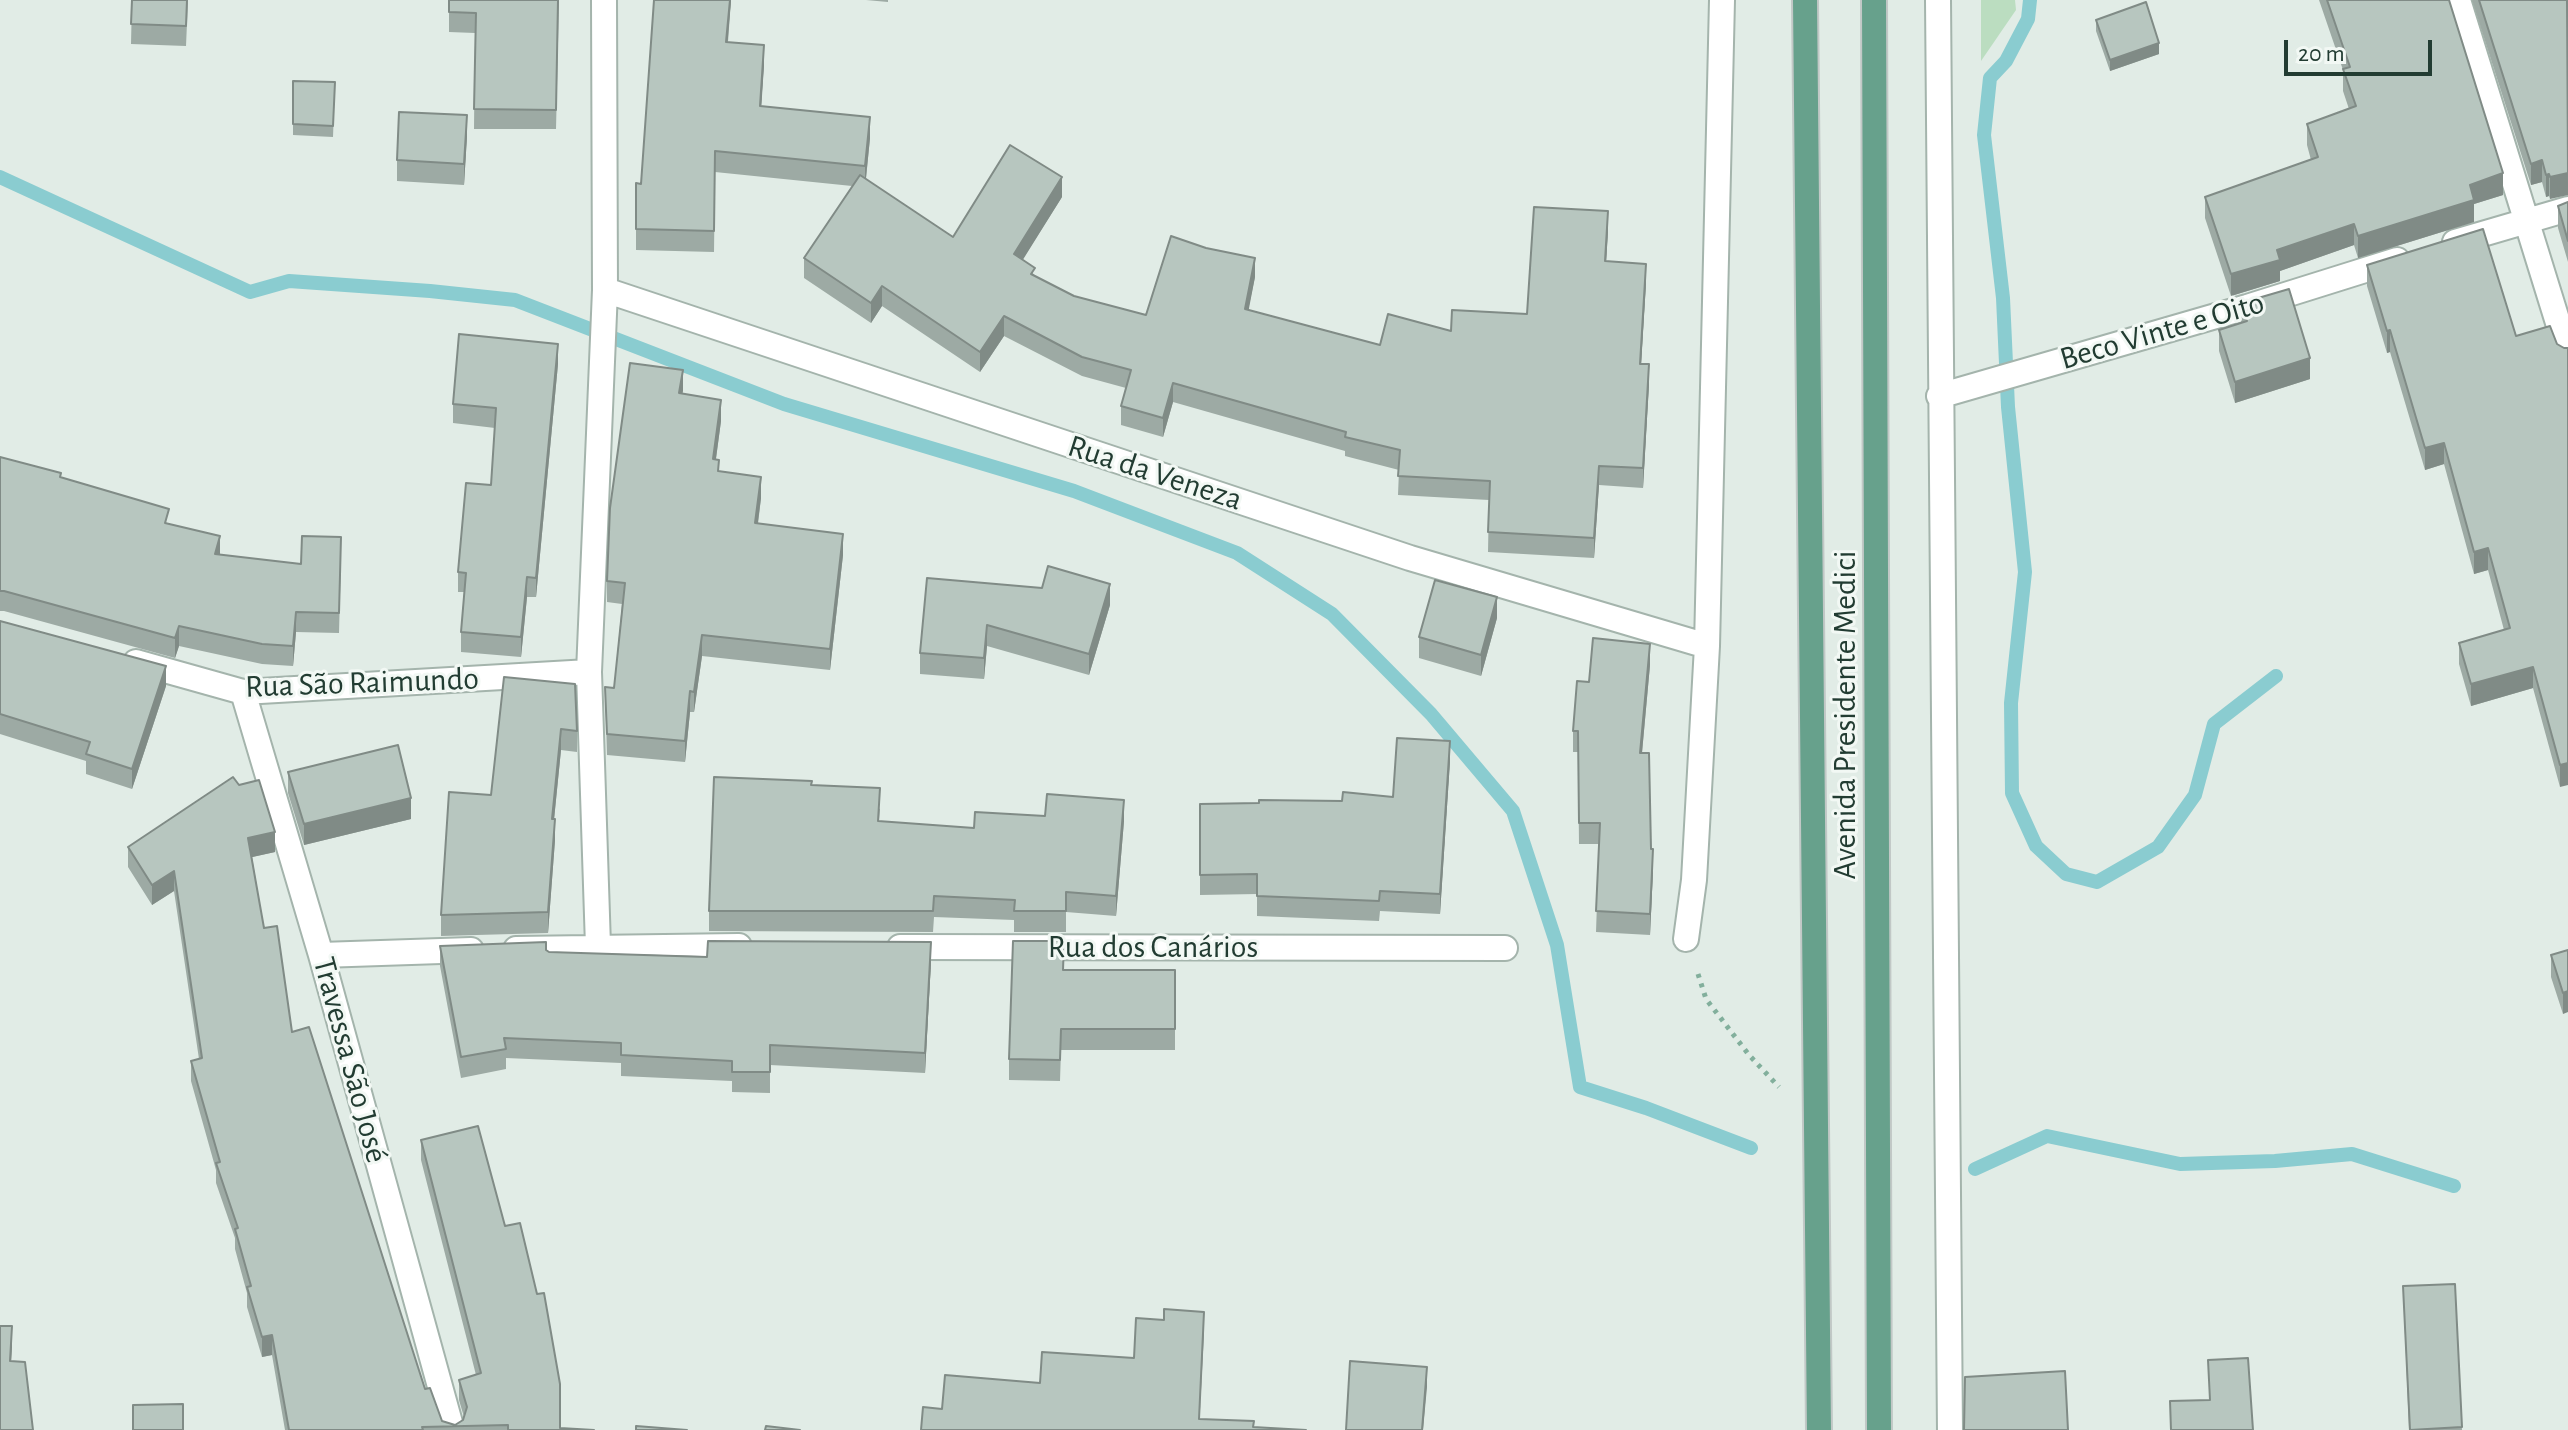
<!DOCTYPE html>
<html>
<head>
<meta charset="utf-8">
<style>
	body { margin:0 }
	#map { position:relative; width:2568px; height:1430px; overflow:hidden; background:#e1ece6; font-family:"Alegreya Sans",sans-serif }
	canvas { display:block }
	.scale { position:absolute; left:2284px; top:40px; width:148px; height:36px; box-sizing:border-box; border:4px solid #223c32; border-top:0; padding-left:10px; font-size:24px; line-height:28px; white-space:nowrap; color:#223c32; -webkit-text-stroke:6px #f2f8f4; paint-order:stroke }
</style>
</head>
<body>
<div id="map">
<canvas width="2568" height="1430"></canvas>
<div class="scale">20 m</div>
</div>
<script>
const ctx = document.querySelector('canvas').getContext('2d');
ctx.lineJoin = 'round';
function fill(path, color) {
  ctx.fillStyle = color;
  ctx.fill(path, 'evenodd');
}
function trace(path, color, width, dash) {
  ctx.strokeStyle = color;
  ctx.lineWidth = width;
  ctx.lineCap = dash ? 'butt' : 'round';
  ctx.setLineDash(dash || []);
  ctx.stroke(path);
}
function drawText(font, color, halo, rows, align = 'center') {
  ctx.font = font + ' "Alegreya Sans",sans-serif';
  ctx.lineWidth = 6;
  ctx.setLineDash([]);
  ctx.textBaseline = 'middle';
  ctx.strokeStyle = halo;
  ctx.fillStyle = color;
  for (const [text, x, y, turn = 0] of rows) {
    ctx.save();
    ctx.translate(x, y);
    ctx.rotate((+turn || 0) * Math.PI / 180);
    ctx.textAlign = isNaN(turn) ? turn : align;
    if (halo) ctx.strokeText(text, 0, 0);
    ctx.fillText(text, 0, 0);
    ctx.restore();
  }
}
fill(new Path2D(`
	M 1981,0 L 2015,0 L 2016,10 L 1981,61 Z`), '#bbddc0');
trace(new Path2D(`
	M 2030,0 L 2028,19 L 2006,61 L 1990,78 L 1984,135 L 2003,298 L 2008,407 L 2025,572 L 2011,703 L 2012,793 L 2036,846 L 2066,874 L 2097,882 L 2158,847 L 2195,795 L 2214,724 L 2276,676
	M 0,177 L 250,292 L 289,281 L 430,291 L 515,300 L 784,404 L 1074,491 L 1237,553 L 1332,614 L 1431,714 L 1513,811 L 1557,945 L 1580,1087 L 1646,1108 L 1751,1148
	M 1975,1169 L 2047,1136 L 2180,1164 L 2275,1161 L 2352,1154 L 2454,1186`), '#8accd0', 14);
const minor = new Path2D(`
	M 1938,0 L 1950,1430
	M 2458,0 L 2568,355
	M 2455,242 L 2568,209
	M 605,290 L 1410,558 L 1707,646
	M 1939,396 L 2247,307 L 2397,260
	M 136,662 L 243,692 L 589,672
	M 243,692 L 321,955 L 452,1430
	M 1686,939 L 1694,880 L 1707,646 L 1722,0
	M 598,946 L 589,672 L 605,290 L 604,0
	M 900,947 L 1505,948
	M 516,949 L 739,946
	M 321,955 L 471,950`);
const major = new Path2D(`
	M 1805,0 L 1819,1430
	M 1874,0 L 1879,1430`);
trace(minor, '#a4b4ac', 28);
trace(major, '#c1c8c6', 28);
trace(new Path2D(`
	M 1698,974 L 1706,999 L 1749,1055 L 1779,1087`), '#82af9c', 5, [4, 6]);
trace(minor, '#fff', 24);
trace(major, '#67a18c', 24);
fill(new Path2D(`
	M 132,0 L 188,0 L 186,46 L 131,44 Z
	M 449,0 L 559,0 L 556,129 L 474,129 L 475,33 L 449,32 Z
	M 731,0 L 728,42 L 764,65 L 761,106 L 870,138 L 866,179 L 953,237 L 1062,197 L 1022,260 L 1035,276 L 1074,296 L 1146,315 L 1255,277 L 1248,310 L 1380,345 L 1527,314 L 1608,231 L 1606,262 L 1646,283 L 1641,364 L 1649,384 L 1643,488 L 1599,485 L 1594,558 L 1488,552 L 1489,500 L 1398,495 L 1399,470 L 1345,456 L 1345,451 L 1173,402 L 1163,437 L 1121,425 L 1121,406 L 1126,388 L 1082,376 L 1004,336 L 980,372 L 882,306 L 871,323 L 804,278 L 804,258 L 852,186 L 715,172 L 714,252 L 636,250 L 636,183 L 641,184 Z
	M 866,0 L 888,0 L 888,2 Z
	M 2319,0 L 2449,0 L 2503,195 L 2474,204 L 2474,222 L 2358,258 L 2354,245 L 2280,271 L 2280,281 L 2231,296 L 2205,218 L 2205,197 L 2311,160 L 2307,145 L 2307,124 L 2349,109 L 2343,91 L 2343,70 Z
	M 2472,0 L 2568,0 L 2550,199 L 2549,196 L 2546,197 L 2542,182 L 2531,185 Z
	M 2096,20 L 2159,54 L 2110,71 L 2096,31 Z
	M 293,81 L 335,82 L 333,137 L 293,135 Z
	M 467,136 L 464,185 L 397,181 L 397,160 Z
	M 2568,202 L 2568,262 L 2558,228 L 2558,206 Z
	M 2367,265 L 2516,336 L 2557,344 L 2564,348 L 2560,787 L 2533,688 L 2471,706 L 2459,664 L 2459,643 L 2504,630 L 2488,570 L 2474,574 L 2444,464 L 2425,470 L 2390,352 L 2387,353 L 2367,286 Z
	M 2241,303 L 2310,379 L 2235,403 L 2219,351 L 2219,330 L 2241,323 Z
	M 558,364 L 536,597 L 527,597 L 521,657 L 461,652 L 461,632 L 464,592 L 458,592 L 458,572 L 491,485 L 495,428 L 453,423 L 453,404 Z
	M 682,394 L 721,421 L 716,459 L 719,471 L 761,498 L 758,524 L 843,555 L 830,670 L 702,656 L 694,712 L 690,712 L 685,762 L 607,755 L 605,687 L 614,688 L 622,604 L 607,602 L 607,581 Z
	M 0,457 L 61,478 L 169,524 L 220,555 L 301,564 L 341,557 L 339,633 L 296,632 L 293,666 L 262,664 L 179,646 L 175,658 L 4,611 L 0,611 Z
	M 1042,588 L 1110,605 L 1089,675 L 987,646 L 984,679 L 920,674 L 920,653 Z
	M 1497,618 L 1481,676 L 1419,658 L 1419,637 Z
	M 0,621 L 166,686 L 132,789 L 86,774 L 86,761 L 0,734 Z
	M 1650,665 L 1642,753 L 1653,870 L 1650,935 L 1596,932 L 1599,844 L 1579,844 L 1578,752 L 1573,752 L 1573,731 L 1589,682 Z
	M 504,677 L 577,731 L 577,752 L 561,750 L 554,819 L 555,840 L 548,933 L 441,936 L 441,915 L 491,795 Z
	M 1450,761 L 1440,914 L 1380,911 L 1379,921 L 1257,916 L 1257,894 L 1200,895 L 1200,804 L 1342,801 L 1393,797 Z
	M 288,772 L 411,819 L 304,845 L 288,793 Z
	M 812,785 L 880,809 L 879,821 L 974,828 L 1124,821 L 1116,916 L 1066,912 L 1066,932 L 1014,932 L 1014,920 L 934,917 L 933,932 L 709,931 L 709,911 Z
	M 128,847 L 275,852 L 252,857 L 264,928 L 292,1032 L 425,1389 L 442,1421 L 455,1425 L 463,1420 L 464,1417 L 459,1400 L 459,1380 L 476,1375 L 421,1160 L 421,1140 L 560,1428 L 594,1430 L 285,1430 L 272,1355 L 262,1357 L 247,1307 L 247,1293 L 235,1249 L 235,1238 L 216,1183 L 216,1170 L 191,1081 L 191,1061 L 199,1059 L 174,891 L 152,905 L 128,867 Z
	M 440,946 L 546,951 L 549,952 L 931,962 L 925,1073 L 770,1065 L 770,1093 L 732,1092 L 732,1081 L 621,1076 L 621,1063 L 506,1058 L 506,1069 L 461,1078 L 440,966 Z
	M 2568,950 L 2563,1014 L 2551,977 L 2551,955 Z
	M 1064,970 L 1175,970 L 1175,1050 L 1061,1050 L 1060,1081 L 1009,1080 L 1009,1059 Z
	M 2455,1284 L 2462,1430 L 2409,1430 L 2403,1286 Z`), '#9daaa4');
fill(new Path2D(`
	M 730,0 L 731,0 L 726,62 L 726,42 Z
	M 2159,43 L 2159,54 L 2110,71 L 2110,60 Z
	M 764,45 L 764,65 L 760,127 L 760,106 Z
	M 467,115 L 467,136 L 464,185 L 464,164 Z
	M 870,117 L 870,138 L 865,187 L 865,166 Z
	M 2542,160 L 2542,182 L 2531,185 L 2531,164 Z
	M 2503,173 L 2503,195 L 2474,204 L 2474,222 L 2358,258 L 2358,236 L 2470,185 Z
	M 2568,173 L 2568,195 L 2550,199 L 2550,177 Z
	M 2549,174 L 2549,196 L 2546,197 L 2546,175 Z
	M 1062,177 L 1062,197 L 1014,274 L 1014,254 Z
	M 1608,211 L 1608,231 L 1605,281 L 1605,261 Z
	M 2354,224 L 2354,245 L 2280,271 L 2280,281 L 2231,296 L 2231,274 L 2277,250 Z
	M 1255,258 L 1255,277 L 1245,329 L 1245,309 Z
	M 1646,264 L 1646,283 L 1640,383 L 1640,364 Z
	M 882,286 L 882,306 L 871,323 L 871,303 Z
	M 1004,316 L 1004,336 L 980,372 L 980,352 Z
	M 2390,330 L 2390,352 L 2387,353 L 2387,331 Z
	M 558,344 L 558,364 L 536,597 L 536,578 Z
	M 2310,358 L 2310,379 L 2235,403 L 2235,382 Z
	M 1649,364 L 1649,384 L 1643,488 L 1643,468 Z
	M 683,370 L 683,391 L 679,414 L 679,393 Z
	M 1173,383 L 1173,402 L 1163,437 L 1163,418 Z
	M 721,400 L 721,421 L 713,480 L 713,459 Z
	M 2444,443 L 2444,464 L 2425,470 L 2425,448 Z
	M 1599,466 L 1599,485 L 1594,558 L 1594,538 Z
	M 761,477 L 761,498 L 755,544 L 755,523 Z
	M 843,534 L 843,555 L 830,670 L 830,649 Z
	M 220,536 L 220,556 L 215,554 Z
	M 2488,548 L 2488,570 L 2474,574 L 2474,552 Z
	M 527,577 L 527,597 L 521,657 L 521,637 Z
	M 1110,584 L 1110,605 L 1089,675 L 1089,654 Z
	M 1497,597 L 1497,618 L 1481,676 L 1481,655 Z
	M 296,612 L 296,632 L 293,666 L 293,646 Z
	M 987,625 L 987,646 L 984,679 L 984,658 Z
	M 179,626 L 179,646 L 175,658 L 175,638 Z
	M 702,635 L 702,656 L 694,712 L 694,692 Z
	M 1650,644 L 1650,665 L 1640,774 L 1640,753 Z
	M 166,666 L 166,686 L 132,789 L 132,769 Z
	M 2533,667 L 2533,688 L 2471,706 L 2471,684 Z
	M 690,691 L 690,712 L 685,762 L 685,741 Z
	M 561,729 L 561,750 L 552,840 L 552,819 Z
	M 1450,741 L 1450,761 L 1440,914 L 1440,894 Z
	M 2568,763 L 2568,785 L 2560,787 L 2560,765 Z
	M 411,798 L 411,819 L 304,845 L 304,824 Z
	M 1124,800 L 1124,821 L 1116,916 L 1116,896 Z
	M 555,819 L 555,840 L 548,933 L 548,912 Z
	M 275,832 L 275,852 L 248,858 L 248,838 Z
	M 1653,849 L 1653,870 L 1650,935 L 1650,914 Z
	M 174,871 L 174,891 L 152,905 L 152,885 Z
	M 931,942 L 931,962 L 925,1073 L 925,1053 Z
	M 2568,991 L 2568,1012 L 2563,1014 L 2563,993 Z
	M 1204,1312 L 1204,1332 L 1199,1430 Z
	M 12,1326 L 12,1347 L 10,1382 L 10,1361 Z
	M 272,1335 L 272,1355 L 262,1357 L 262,1337 Z
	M 1427,1367 L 1427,1387 L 1423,1430 L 1422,1430 Z`), '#808b86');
const building = new Path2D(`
	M 132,0 L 187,0 L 186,26 L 131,24 Z
	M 449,0 L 558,0 L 556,110 L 474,109 L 476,13 L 449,12 Z
	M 654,0 L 730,0 L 726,42 L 764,45 L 760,106 L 870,117 L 865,166 L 715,151 L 714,231 L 636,229 L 636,183 L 641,184 Z
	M 2327,0 L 2449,0 L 2503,173 L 2470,185 L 2474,200 L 2358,236 L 2354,224 L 2277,250 L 2280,260 L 2231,274 L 2205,197 L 2318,157 L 2307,124 L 2356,106 L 2343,69 L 2350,67 Z
	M 2479,0 L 2567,0 L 2568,173 L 2550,177 L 2549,174 L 2546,175 L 2542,160 L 2531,164 Z
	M 2146,2 L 2159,43 L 2110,60 L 2096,20 Z
	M 293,81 L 335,82 L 333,126 L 293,124 Z
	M 399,112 L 467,115 L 464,164 L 397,160 Z
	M 1010,145 L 1062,177 L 1014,254 L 1035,268 L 1031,274 L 1074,296 L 1146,315 L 1171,236 L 1206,248 L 1255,258 L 1245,309 L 1380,345 L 1388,314 L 1451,331 L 1452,310 L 1527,314 L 1534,207 L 1608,211 L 1605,261 L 1646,264 L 1640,364 L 1649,364 L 1643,468 L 1599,466 L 1594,538 L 1488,532 L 1490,481 L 1398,476 L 1400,450 L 1345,437 L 1346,432 L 1173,383 L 1163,418 L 1121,406 L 1131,370 L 1082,357 L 1004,316 L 980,352 L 882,286 L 871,303 L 804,258 L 860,175 L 953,237 Z
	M 2568,202 L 2568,241 L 2558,206 Z
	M 2483,229 L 2516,336 L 2550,326 L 2557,344 L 2564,348 L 2568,348 L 2568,763 L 2560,765 L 2533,667 L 2471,684 L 2459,643 L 2510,628 L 2488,548 L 2474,552 L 2444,443 L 2425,448 L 2390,330 L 2387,331 L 2367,265 Z
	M 2289,289 L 2310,358 L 2235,382 L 2219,330 L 2247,321 L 2241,303 Z
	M 459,334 L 558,344 L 536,578 L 527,577 L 521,637 L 461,632 L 466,573 L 458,572 L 466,483 L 491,485 L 496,408 L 453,404 Z
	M 630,363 L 683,370 L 679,393 L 721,400 L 713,459 L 719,460 L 718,471 L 761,477 L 755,523 L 843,534 L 830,649 L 702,635 L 694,692 L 690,691 L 685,741 L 607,734 L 605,687 L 614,688 L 625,583 L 607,581 L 610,508 Z
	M 0,457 L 61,473 L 60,477 L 169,509 L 165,523 L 220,536 L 215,554 L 301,564 L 302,536 L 341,537 L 339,613 L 296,612 L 293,646 L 262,644 L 179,626 L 175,638 L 4,591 L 0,591 Z
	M 1048,566 L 1110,584 L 1089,654 L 987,625 L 984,658 L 920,653 L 927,578 L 1042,588 Z
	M 1435,580 L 1497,597 L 1481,655 L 1419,637 Z
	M 0,621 L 166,666 L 132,769 L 86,754 L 90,742 L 0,714 Z
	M 1593,638 L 1650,644 L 1640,753 L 1649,753 L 1651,849 L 1653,849 L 1650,914 L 1596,911 L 1600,823 L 1579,823 L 1578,731 L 1573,731 L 1577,681 L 1589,682 Z
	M 504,677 L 575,684 L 577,731 L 561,729 L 552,819 L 555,819 L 548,912 L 441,915 L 449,792 L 491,795 Z
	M 1397,738 L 1450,741 L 1440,894 L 1380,891 L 1379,901 L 1257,896 L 1257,874 L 1200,875 L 1200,804 L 1259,803 L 1259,800 L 1342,801 L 1343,792 L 1393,797 Z
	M 398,745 L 411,798 L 304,824 L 288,772 Z
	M 233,777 L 239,785 L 259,780 L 275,832 L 248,838 L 264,928 L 277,926 L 292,1032 L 309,1027 L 425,1389 L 430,1388 L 442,1421 L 455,1425 L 463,1420 L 467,1407 L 459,1380 L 481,1373 L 421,1140 L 478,1126 L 505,1226 L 520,1223 L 537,1294 L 544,1293 L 560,1384 L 560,1428 L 594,1430 L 508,1430 L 508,1425 L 422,1427 L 423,1430 L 289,1430 L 272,1335 L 262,1337 L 247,1287 L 251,1286 L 235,1229 L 238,1228 L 216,1163 L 220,1162 L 191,1061 L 202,1058 L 174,871 L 152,885 L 128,847 Z
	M 714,777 L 812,781 L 811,785 L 880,788 L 878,821 L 974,828 L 975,812 L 1045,816 L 1047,794 L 1124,800 L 1116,896 L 1066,892 L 1066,911 L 1014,911 L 1015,900 L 934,896 L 933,911 L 709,911 Z
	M 708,941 L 931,942 L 925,1053 L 770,1045 L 770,1072 L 732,1072 L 732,1061 L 621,1055 L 621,1043 L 504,1038 L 506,1049 L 461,1057 L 440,946 L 546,942 L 546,950 L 549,952 L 707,957 Z
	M 1013,941 L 1064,941 L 1063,970 L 1175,970 L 1175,1029 L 1061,1029 L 1060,1060 L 1009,1059 Z
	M 2568,950 L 2568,991 L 2563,993 L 2551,955 Z
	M 2455,1284 L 2462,1427 L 2410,1430 L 2403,1286 Z
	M 1164,1309 L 1204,1312 L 1199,1419 L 1254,1421 L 1253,1427 L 1306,1430 L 921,1430 L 923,1407 L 942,1409 L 945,1375 L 1040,1383 L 1042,1352 L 1134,1358 L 1136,1318 L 1164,1320 Z
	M 0,1326 L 12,1326 L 10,1361 L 25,1362 L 33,1430 L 0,1430 Z
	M 2248,1358 L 2253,1430 L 2171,1430 L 2170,1401 L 2210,1400 L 2208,1360 Z
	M 1350,1361 L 1427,1367 L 1422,1430 L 1346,1430 Z
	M 2065,1371 L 2068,1430 L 1964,1430 L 1965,1377 Z
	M 183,1404 L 183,1430 L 133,1430 L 133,1405 Z
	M 636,1426 L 687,1430 L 636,1430 Z
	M 766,1426 L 800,1430 L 765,1430 Z`);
fill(building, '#b7c6bf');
trace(building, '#808b86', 2);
drawText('32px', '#223c32', '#f2f8f4', [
	["Beco Vinte e Oito",2162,331,-16],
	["Rua da Veneza",1155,473,18],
	["Rua São Raimundo",362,683,-2],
	["Avenida Presidente Medici",1845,715,-90],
	["Rua dos Canários",1153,947],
	["Travessa São José",350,1060,75]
]);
</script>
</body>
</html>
